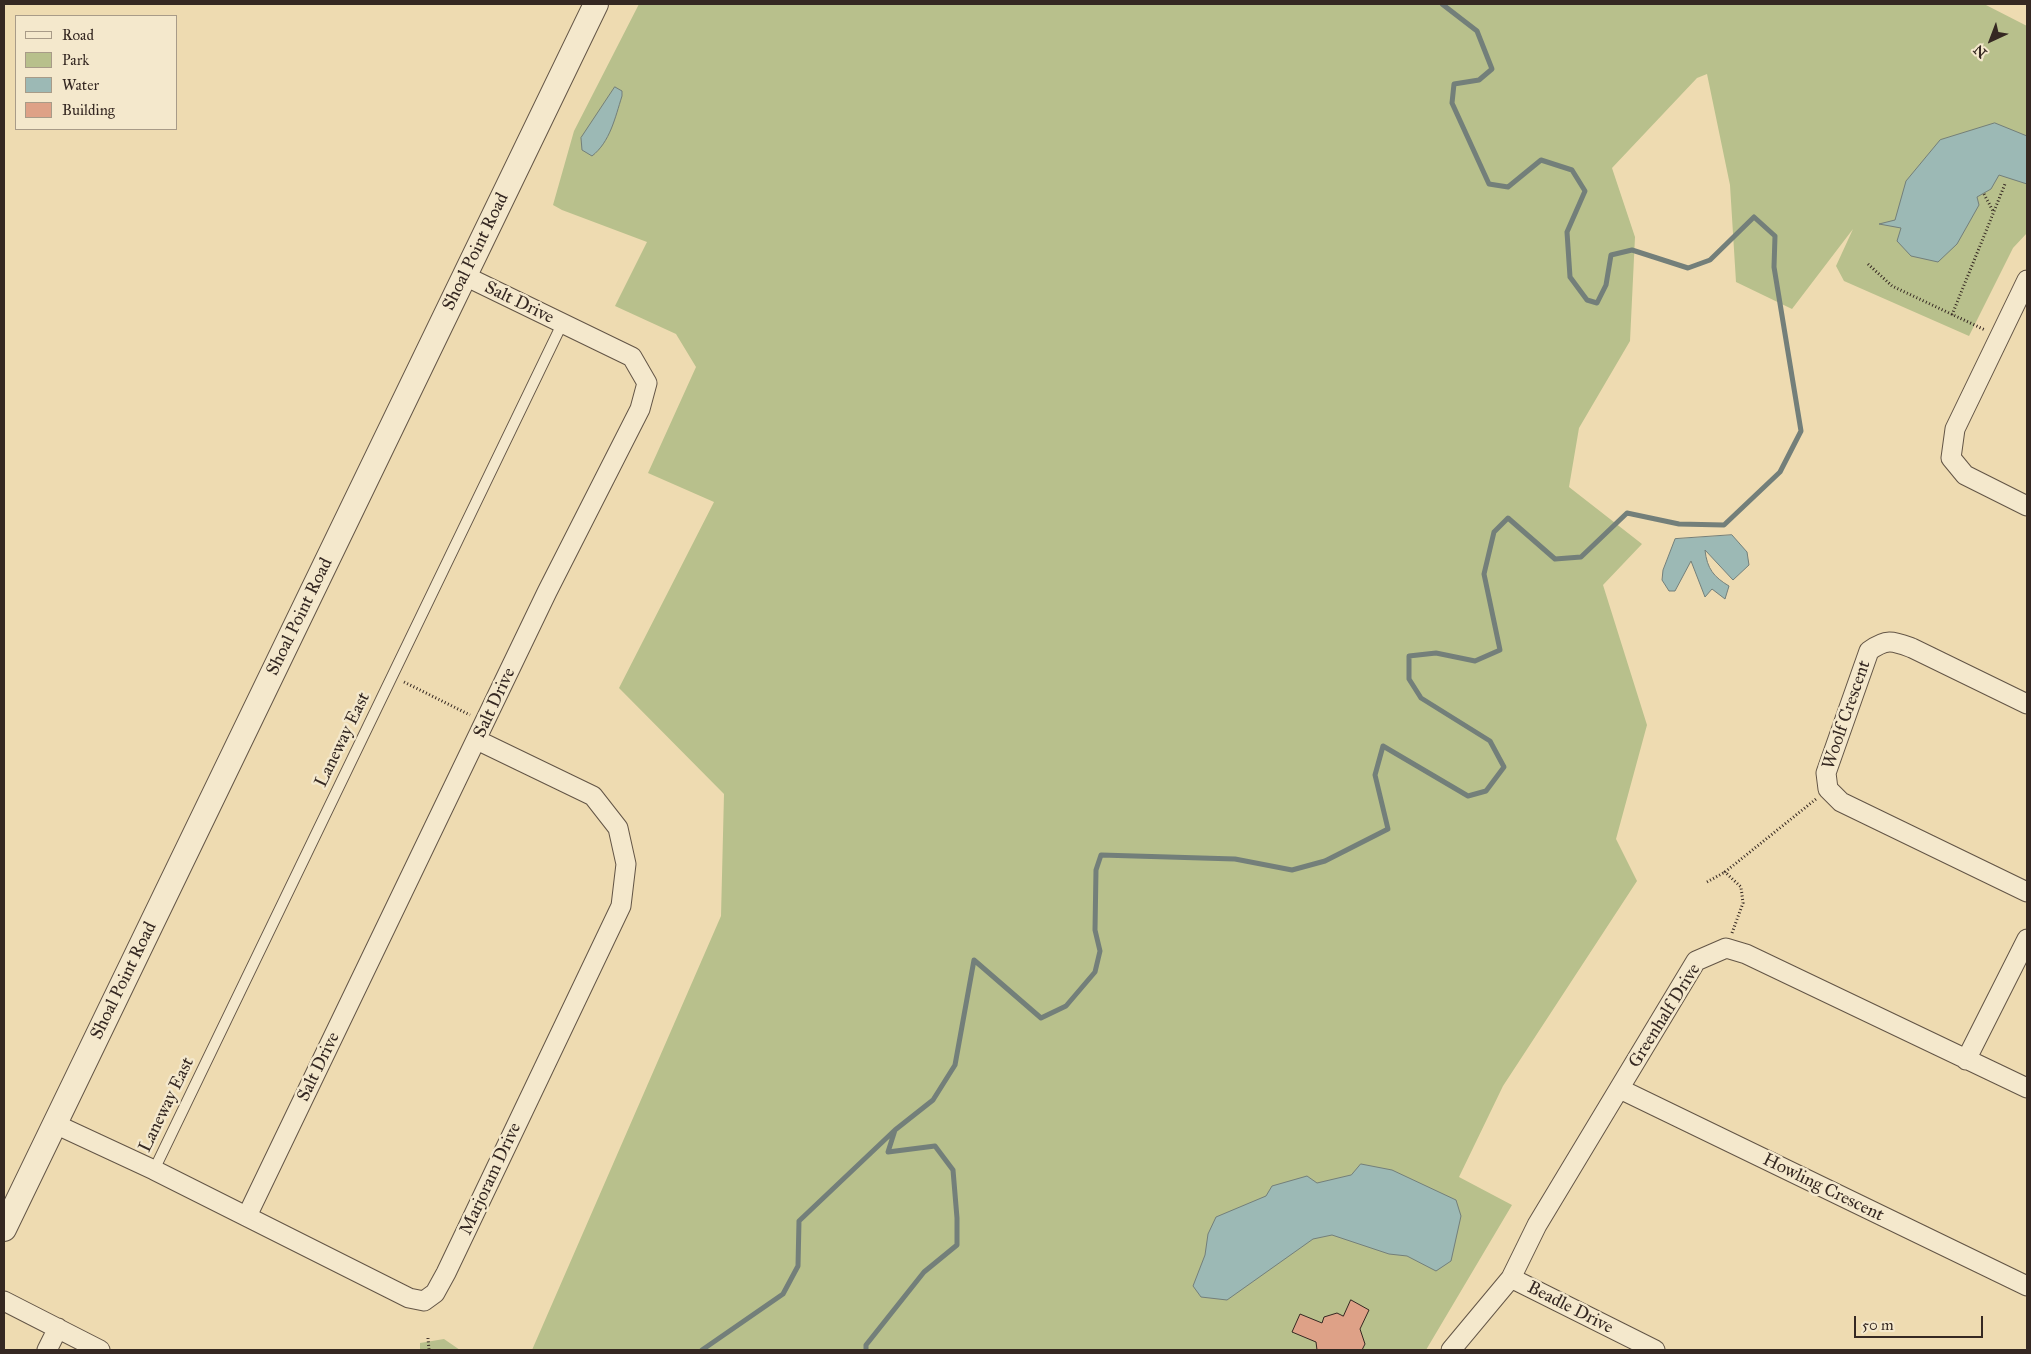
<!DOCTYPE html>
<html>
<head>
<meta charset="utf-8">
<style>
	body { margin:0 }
	#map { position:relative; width:2031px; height:1354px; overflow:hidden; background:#eedbb1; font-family:"IM FELL Great Primer",serif }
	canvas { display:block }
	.frame { position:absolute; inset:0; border:5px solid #352822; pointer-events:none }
	.legend { position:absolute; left:15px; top:15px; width:162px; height:115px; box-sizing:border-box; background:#f4e8cc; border:1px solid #a89b88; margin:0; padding:6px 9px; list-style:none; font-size:15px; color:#352822 }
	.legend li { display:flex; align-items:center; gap:10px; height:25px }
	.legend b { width:25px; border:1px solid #a89b88 }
	.north { position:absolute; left:1966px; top:15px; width:50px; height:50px; -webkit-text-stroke:4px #f4e8cc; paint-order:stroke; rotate:223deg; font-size:14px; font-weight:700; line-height:20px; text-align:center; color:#352822 }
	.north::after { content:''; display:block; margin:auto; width:18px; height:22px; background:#352822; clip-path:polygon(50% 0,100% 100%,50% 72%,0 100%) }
	.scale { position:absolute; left:1854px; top:1316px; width:129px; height:22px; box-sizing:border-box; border:2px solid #352822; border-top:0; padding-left:6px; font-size:15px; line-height:18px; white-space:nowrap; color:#352822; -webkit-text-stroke:4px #f4e8cc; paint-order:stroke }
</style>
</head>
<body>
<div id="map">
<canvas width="2031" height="1354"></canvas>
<div class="frame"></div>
<ul class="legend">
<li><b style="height:6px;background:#f4e8cc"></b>Road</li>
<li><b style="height:14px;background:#b8c08c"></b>Park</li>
<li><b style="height:14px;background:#9cb9b5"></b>Water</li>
<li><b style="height:14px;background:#dea187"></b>Building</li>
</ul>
<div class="north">N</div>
<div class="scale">50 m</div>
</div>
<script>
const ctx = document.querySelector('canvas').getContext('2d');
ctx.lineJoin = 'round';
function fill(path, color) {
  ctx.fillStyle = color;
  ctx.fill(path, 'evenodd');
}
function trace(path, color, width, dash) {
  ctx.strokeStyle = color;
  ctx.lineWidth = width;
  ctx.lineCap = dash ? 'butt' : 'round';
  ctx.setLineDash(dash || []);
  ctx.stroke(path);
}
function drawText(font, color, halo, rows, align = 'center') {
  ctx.font = font + ' "IM FELL Great Primer",serif';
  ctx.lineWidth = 5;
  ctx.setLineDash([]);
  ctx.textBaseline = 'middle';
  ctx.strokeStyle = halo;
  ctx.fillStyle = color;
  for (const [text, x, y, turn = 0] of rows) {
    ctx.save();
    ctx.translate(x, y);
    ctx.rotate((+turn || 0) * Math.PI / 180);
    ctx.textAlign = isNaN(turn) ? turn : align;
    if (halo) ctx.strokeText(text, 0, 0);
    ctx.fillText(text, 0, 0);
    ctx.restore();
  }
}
fill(new Path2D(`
	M 639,4 L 1984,4 L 2027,26 L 2027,233 L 2013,248 L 1969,336 L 1844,281 L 1836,266 L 1853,229 L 1792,309 L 1736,282 L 1730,185 L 1707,74 L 1697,78 L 1612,168 L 1635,237 L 1630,341 L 1579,428 L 1569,487 L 1642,544 L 1603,585 L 1647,725 L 1616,839 L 1637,881 L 1503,1086 L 1459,1177 L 1512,1205 L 1426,1350 L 532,1350 L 721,916 L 724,794 L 619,688 L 714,502 L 648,473 L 696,367 L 676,334 L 615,306 L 647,242 L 562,210 L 553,205 L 574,131 Z
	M 444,1339 L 460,1350 L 420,1350 L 420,1343 Z`), '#b8c08c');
const water = new Path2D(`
	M 615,87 L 622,91 L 622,96 C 615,118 610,142 592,156 L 582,150 L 581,138 Z
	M 1995,123 L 2027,136 L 2027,184 L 1999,175 L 1991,189 L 1977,197 L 1979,205 L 1957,244 L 1938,262 L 1911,256 L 1897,241 L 1901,228 L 1879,224 L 1895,220 L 1906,181 L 1940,140 Z
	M 1732,535 L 1747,552 L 1749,565 L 1733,580 L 1705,550 C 1707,569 1714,577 1729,586 L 1725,599 L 1712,589 L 1705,597 L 1691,561 L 1675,591 L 1669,591 L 1662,580 L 1663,570 L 1675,539 Z
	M 1361,1164 L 1392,1170 L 1456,1200 L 1461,1216 L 1451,1261 L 1436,1271 L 1407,1256 L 1389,1254 L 1332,1235 L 1313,1239 L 1227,1300 L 1201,1297 L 1193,1286 L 1205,1255 L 1208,1234 L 1216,1217 L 1266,1196 L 1272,1186 L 1307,1176 L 1317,1183 L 1351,1175 Z`);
fill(water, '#9cb9b5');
trace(water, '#737f7a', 1);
trace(new Path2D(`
	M 702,1350 L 783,1294 L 798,1266 L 799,1221 L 895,1130 L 933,1100 L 955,1065 L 974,960 L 1041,1018 L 1066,1006 L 1095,972 L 1100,951 L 1095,930 L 1096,870 L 1101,855 L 1235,859 L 1292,870 L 1325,861 L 1388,829 L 1375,775 L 1383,746 L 1468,796 L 1486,791 L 1504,767 L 1490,741 L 1421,698 L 1409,679 L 1409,656 L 1436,653 L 1475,661 L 1500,650 L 1484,574 L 1494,532 L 1508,518 L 1555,559 L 1581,557 L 1627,513 L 1679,524 L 1724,525 L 1780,472 L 1801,431 L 1774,267 L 1775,236 L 1754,217 L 1710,260 L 1688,268 L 1632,250 L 1611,255 L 1606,285 L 1597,303 L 1587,300 L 1570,277 L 1567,232 L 1585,191 L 1572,170 L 1541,160 L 1508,187 L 1489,184 L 1452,103 L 1454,84 L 1479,80 L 1492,69 L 1477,31 L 1442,4
	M 866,1350 L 866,1345 L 924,1272 L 957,1245 L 957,1218 L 953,1170 L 935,1146 L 888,1152 L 895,1130`), '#737f7a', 5);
const building = new Path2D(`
	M 1351,1300 L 1369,1310 L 1360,1329 L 1365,1344 L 1362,1350 L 1317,1350 L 1316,1342 L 1292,1332 L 1300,1314 L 1322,1323 L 1324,1317 L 1337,1313 L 1343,1316 Z`);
fill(building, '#dea187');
trace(building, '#352822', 1);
const service = new Path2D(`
	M 154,1170 L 562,324`);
const minor = new Path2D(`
	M 2027,280 L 1955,429 L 1951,458 L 1965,475 L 2027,506
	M 2027,704 L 1912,648 C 1893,641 1887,638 1869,651 L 1826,773 L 1828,789 L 1841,802 L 2027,892
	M 1966,1060 L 2027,939
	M 1620,1089 L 2027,1286
	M 55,1124 L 154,1170 L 409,1298 L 424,1301 L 435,1293 L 446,1273 L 621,906 L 626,864 L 618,828 L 593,796 L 477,740
	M 247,1216 L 547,592 L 640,409 L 647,383 L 632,357 L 465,276
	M 1511,1278 L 1655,1350
	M 4,1301 L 100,1350
	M 47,1350 L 58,1328
	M 1451,1350 L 1511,1278 L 1537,1225 L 1696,961 L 1726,948 L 1746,954 L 2027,1088`);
const tertiary = new Path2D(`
	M 4,1229 L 596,4`);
trace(service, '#635546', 12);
trace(minor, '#635546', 21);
trace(tertiary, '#635546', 26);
trace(new Path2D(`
	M 1984,194 L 1993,211
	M 1868,264 L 1892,286 L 1985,330
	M 1952,315 L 2005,184
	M 404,682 L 470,715
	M 1707,882 L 1725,872
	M 1732,933 L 1743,903 L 1741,887 L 1725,872 L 1816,799
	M 428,1338 L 429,1350`), '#352822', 3, [1, 2.5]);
trace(service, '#f4e8cc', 10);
trace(minor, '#f4e8cc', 19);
trace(tertiary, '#f4e8cc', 24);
drawText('18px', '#352822', '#f4e8cc', [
	["Shoal Point Road",476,252,-64],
	["Salt Drive",519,303,26],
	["Shoal Point Road",300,617,-64],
	["Salt Drive",495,703,-65],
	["Woolf Crescent",1847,715,-71],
	["Laneway East",343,740,-64],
	["Shoal Point Road",124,981,-64],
	["Greenhalf Drive",1665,1016,-58],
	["Salt Drive",319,1067,-64],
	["Laneway East",167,1105,-64],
	["Marjoram Drive",491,1179,-65],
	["Howling Crescent",1823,1188,26],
	["Beadle Drive",1570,1308,27]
]);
</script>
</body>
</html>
